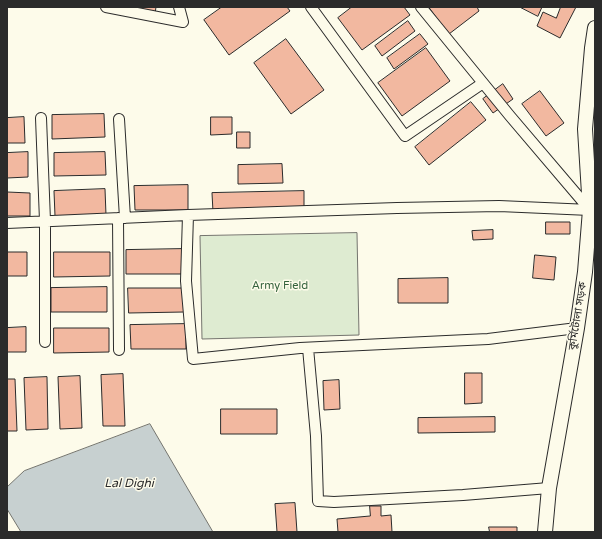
<!DOCTYPE html>
<html>
<head>
<meta charset="utf-8">
<style>
	body { margin:0 }
	#map { position:relative; width:602px; height:539px; overflow:hidden; background:#fdfbea; font-family:"Varela Round",sans-serif }
	canvas { display:block }
	.frame { position:absolute; inset:0; border:8px solid #2b2b2b; pointer-events:none }
</style>
</head>
<body>
<div id="map">
<canvas width="602" height="539"></canvas>
<div class="frame"></div>
</div>
<script>
const ctx = document.querySelector('canvas').getContext('2d');
ctx.lineJoin = 'round';
function fill(path, color) {
  ctx.fillStyle = color;
  ctx.fill(path, 'evenodd');
}
function trace(path, color, width, dash) {
  ctx.strokeStyle = color;
  ctx.lineWidth = width;
  ctx.lineCap = dash ? 'butt' : 'round';
  ctx.setLineDash(dash || []);
  ctx.stroke(path);
}
function drawText(font, color, halo, rows, align = 'center') {
  ctx.font = font + ' "Varela Round","Noto Sans Bengali",sans-serif';
  ctx.lineWidth = 3;
  ctx.setLineDash([]);
  ctx.textBaseline = 'middle';
  ctx.strokeStyle = halo;
  ctx.fillStyle = color;
  for (const [text, x, y, turn = 0] of rows) {
    ctx.save();
    ctx.translate(x, y);
    ctx.rotate((+turn || 0) * Math.PI / 180);
    ctx.textAlign = isNaN(turn) ? turn : align;
    if (halo) ctx.strokeText(text, 0, 0);
    ctx.fillText(text, 0, 0);
    ctx.restore();
  }
}
const green = new Path2D(`
	M 357,233 L 359,335 L 202,339 L 200,236 Z`);
fill(green, '#deebd1');
trace(green, '#74746e', 1);
const water = new Path2D(`
	M 150,424 L 213,532 L 21,532 L 7,509 L 7,487 L 24,471 Z`);
fill(water, '#c7d0d0');
trace(water, '#74746e', 1);
const building = new Path2D(`
	M 110,7 L 156,7 L 155,14 Z
	M 222,7 L 287,7 L 290,11 L 229,55 L 204,20 Z
	M 352,7 L 404,7 L 410,15 L 362,50 L 338,18 Z
	M 429,7 L 477,7 L 479,11 L 449,34 Z
	M 520,7 L 542,7 L 538,16 Z
	M 561,7 L 576,7 L 560,38 L 537,26 L 543,12 L 556,18 Z
	M 408,21 L 415,31 L 382,56 L 375,46 Z
	M 420,34 L 428,44 L 394,69 L 387,58 Z
	M 286,39 L 324,90 L 291,114 L 254,63 Z
	M 426,48 L 450,81 L 402,116 L 378,83 Z
	M 503,84 L 513,99 L 493,113 L 483,99 Z
	M 540,91 L 564,123 L 546,136 L 522,104 Z
	M 471,102 L 486,120 L 429,165 L 415,147 Z
	M 104,114 L 105,137 L 52,139 L 52,115 Z
	M 24,117 L 25,143 L 7,143 L 7,118 Z
	M 211,117 L 232,117 L 232,134 L 211,135 Z
	M 237,132 L 250,132 L 250,148 L 237,148 Z
	M 28,152 L 28,177 L 7,178 L 7,153 Z
	M 105,152 L 106,175 L 54,176 L 54,153 Z
	M 282,164 L 283,183 L 238,184 L 238,165 Z
	M 188,185 L 188,210 L 135,210 L 134,186 Z
	M 105,189 L 106,215 L 55,216 L 54,191 Z
	M 304,191 L 304,210 L 213,212 L 212,193 Z
	M 7,192 L 30,193 L 30,216 L 7,216 Z
	M 546,222 L 570,222 L 570,234 L 546,234 Z
	M 493,230 L 493,239 L 473,240 L 472,231 Z
	M 182,249 L 182,274 L 126,274 L 126,250 Z
	M 7,252 L 27,252 L 27,276 L 7,276 Z
	M 54,252 L 110,252 L 110,276 L 54,277 Z
	M 535,255 L 556,257 L 554,280 L 533,278 Z
	M 448,278 L 448,303 L 398,303 L 398,279 Z
	M 107,287 L 107,312 L 51,312 L 51,288 Z
	M 128,288 L 184,288 L 184,312 L 129,313 Z
	M 186,324 L 186,349 L 131,349 L 130,325 Z
	M 26,327 L 26,352 L 7,352 L 7,328 Z
	M 54,328 L 109,328 L 109,352 L 54,353 Z
	M 465,373 L 482,373 L 482,403 L 465,404 Z
	M 123,374 L 125,426 L 103,426 L 101,375 Z
	M 80,376 L 82,428 L 60,429 L 58,377 Z
	M 47,377 L 48,429 L 26,430 L 24,378 Z
	M 7,379 L 15,379 L 17,431 L 7,431 Z
	M 339,380 L 340,409 L 324,410 L 323,381 Z
	M 221,409 L 277,409 L 277,434 L 221,434 Z
	M 495,417 L 495,432 L 418,433 L 418,418 Z
	M 295,503 L 297,532 L 277,532 L 275,504 Z
	M 370,506 L 381,506 L 381,516 L 391,515 L 392,532 L 338,532 L 337,519 L 370,516 Z
	M 489,527 L 517,527 L 517,532 L 490,532 Z`);
fill(building, '#f2b8a0');
trace(building, '#2b2b2b', 1);
const street = new Path2D(`
	M 106,7 L 183,22 L 179,7
	M 311,7 L 405,136 L 483,83
	M 421,7 L 510,116 L 590,210 L 499,206 L 397,208 L 188,215 L 186,281 L 193,359 L 300,348 L 488,339 L 577,328
	M 41,118 L 45,221 L 45,342
	M 119,119 L 125,218
	M 118,218 L 119,350
	M 7,223 L 188,215
	M 308,348 L 316,436 L 318,501 L 334,502 L 463,495 L 549,488`);
const secondary = new Path2D(`
	M 545,532 L 549,488 L 577,328 L 585,272 L 590,210 L 585,129 L 592,48 L 595,28`);
trace(street, '#2b2b2b', 12);
trace(secondary, '#2b2b2b', 16);
trace(street, '#fdfbea', 10);
trace(secondary, '#fdfbea', 14);
drawText('11px', '#34623c', '#fdfbea', [
	["Army Field",280,286]
]);
drawText('11px', '#2b2b2b', '#fdfbea', [
	["কুর্মিটোলা সড়ক",578,316,-81]
]);
drawText('italic 12px', '#2b2b2b', '#fdfbea', [
	["Lal Dighi",129,484]
]);
</script>
</body>
</html>
